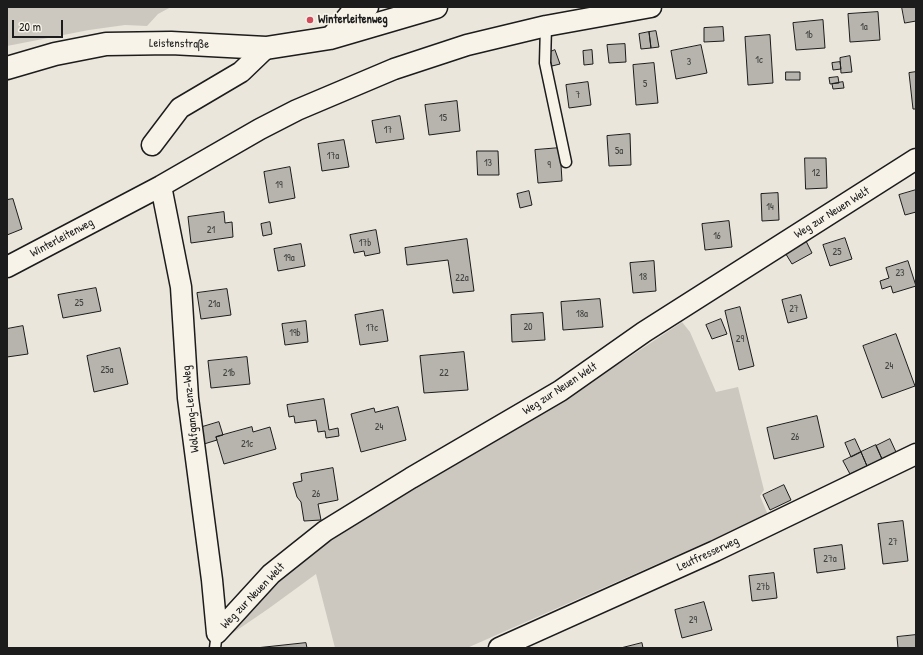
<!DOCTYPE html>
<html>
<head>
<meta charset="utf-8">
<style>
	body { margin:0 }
	#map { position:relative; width:923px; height:655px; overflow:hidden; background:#eae6dc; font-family:"Patrick Hand",sans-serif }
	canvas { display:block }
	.frame { position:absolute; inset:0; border:8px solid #1c1c1c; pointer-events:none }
	.scale { position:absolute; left:12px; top:20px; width:51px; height:18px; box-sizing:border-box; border:2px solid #1c1c1c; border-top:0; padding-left:5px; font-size:12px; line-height:14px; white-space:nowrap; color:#1c1c1c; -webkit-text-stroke:3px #f7f3e8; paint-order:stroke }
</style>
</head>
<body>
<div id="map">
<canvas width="923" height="655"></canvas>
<div class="frame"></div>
<div class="scale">20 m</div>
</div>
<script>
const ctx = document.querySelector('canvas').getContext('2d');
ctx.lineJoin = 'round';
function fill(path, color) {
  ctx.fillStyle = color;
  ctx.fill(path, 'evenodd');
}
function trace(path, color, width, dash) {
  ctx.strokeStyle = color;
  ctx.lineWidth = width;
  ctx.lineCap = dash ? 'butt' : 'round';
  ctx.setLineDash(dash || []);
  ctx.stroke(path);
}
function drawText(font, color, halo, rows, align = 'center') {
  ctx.font = font + ' "Patrick Hand",sans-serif';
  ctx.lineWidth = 3.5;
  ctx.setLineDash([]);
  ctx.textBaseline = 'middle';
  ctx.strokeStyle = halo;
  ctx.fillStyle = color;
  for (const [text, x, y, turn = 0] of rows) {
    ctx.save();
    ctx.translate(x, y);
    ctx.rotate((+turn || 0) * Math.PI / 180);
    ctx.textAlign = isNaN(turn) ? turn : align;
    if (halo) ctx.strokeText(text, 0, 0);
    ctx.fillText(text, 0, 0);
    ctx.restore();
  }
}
fill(new Path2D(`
	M 7,7 L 171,7 L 158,14 L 147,26 L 125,25 L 89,30 L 7,46 Z
	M 682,322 L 690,332 L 716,392 L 738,387 L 764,490 L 760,496 L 768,515 L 467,648 L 335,648 L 316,574 L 268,609 L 227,637 L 242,613 L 303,554 L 575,387 L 625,360 Z`), '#ccc8c0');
const building = new Path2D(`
	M 902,7 L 916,7 L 916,21 L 905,23 Z
	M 878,12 L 880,40 L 850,42 L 848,14 Z
	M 823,20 L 825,48 L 796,50 L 793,23 Z
	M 723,27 L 724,41 L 704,42 L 704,28 Z
	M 656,31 L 659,47 L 651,48 L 649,32 Z
	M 649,32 L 651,48 L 641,49 L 639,34 Z
	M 770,35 L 773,83 L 748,85 L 745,37 Z
	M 625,44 L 626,62 L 609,63 L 607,45 Z
	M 701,45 L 707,73 L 676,79 L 671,51 Z
	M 555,50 L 560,64 L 552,66 L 548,53 Z
	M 592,50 L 593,64 L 584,65 L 583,51 Z
	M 850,56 L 852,72 L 841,73 L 840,58 Z
	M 840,62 L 841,69 L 833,70 L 832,63 Z
	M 654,63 L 658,103 L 636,105 L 633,65 Z
	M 786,72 L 800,72 L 800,80 L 786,80 Z
	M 916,72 L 916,109 L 913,109 L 909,73 Z
	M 838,77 L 839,83 L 830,84 L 829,78 Z
	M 588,82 L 591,105 L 569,108 L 566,85 Z
	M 843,82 L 844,88 L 833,89 L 832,84 Z
	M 457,101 L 460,131 L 429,135 L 425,105 Z
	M 400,116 L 404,139 L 376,143 L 372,121 Z
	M 630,134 L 631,165 L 609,166 L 607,136 Z
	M 344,140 L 349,167 L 322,171 L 318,144 Z
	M 560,148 L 562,181 L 538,183 L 535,150 Z
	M 477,151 L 498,151 L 499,175 L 478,175 Z
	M 805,158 L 826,158 L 827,188 L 806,189 Z
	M 290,167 L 295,198 L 269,203 L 264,172 Z
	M 916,190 L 916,212 L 905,215 L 899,195 Z
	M 529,191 L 532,205 L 520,208 L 517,194 Z
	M 778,193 L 779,220 L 762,221 L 761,194 Z
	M 13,199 L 22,229 L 7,235 L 7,200 Z
	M 224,212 L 225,223 L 232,222 L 233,237 L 191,243 L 188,217 Z
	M 729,221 L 732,247 L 705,250 L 702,224 Z
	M 270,222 L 272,234 L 263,236 L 261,224 Z
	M 376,230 L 380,253 L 365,256 L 364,251 L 354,253 L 350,235 Z
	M 845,238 L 852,259 L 830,266 L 823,245 Z
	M 467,239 L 474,291 L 453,293 L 448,260 L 407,265 L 405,248 Z
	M 805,239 L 812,253 L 792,264 L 784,251 Z
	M 301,244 L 305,266 L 278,271 L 274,249 Z
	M 654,261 L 656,291 L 633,293 L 630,263 Z
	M 908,261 L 916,286 L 893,293 L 891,286 L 882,289 L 880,281 L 889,278 L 886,268 Z
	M 96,288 L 101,311 L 63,318 L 58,295 Z
	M 227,289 L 231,315 L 201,319 L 197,293 Z
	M 801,295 L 807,318 L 788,323 L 782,300 Z
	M 600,299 L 603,327 L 563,330 L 561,302 Z
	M 740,307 L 754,366 L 739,370 L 725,311 Z
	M 383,310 L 388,341 L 360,345 L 355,315 Z
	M 543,313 L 545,340 L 512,342 L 511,315 Z
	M 721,319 L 727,334 L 712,339 L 706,325 Z
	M 306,321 L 308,342 L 285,345 L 282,324 Z
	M 23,326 L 28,354 L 7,357 L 7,329 Z
	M 896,334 L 915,386 L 882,398 L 863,346 Z
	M 120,348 L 128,384 L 94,392 L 87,356 Z
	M 464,352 L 468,390 L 424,393 L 420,356 Z
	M 247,357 L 250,384 L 211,388 L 208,361 Z
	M 324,399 L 329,430 L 338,428 L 339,436 L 326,438 L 325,431 L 318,432 L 316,420 L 295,423 L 294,416 L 289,417 L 287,405 Z
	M 398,407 L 406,440 L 361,452 L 351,414 L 374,408 L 375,412 Z
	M 817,416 L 824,447 L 774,459 L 767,428 Z
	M 219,422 L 223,435 L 216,437 L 217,440 L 204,444 L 199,428 Z
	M 252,427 L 253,432 L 270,427 L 276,449 L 224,464 L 216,437 Z
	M 855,439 L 861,452 L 851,457 L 845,443 Z
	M 890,439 L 896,452 L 882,459 L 876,446 Z
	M 876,445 L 882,459 L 867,466 L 861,452 Z
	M 861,452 L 867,466 L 850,474 L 843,461 Z
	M 333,468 L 338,500 L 318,504 L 321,520 L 304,521 L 301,502 L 297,497 L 293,483 L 302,481 L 301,474 Z
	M 784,485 L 791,500 L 770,510 L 763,495 Z
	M 903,521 L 908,561 L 883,564 L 878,524 Z
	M 842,545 L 845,569 L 817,573 L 814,549 Z
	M 774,573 L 777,598 L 752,601 L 749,576 Z
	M 704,602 L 712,630 L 682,638 L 675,610 Z
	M 916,635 L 916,648 L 898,648 L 897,637 Z
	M 306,643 L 307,648 L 256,648 Z
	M 642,643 L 643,648 L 621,648 Z`);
fill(building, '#b6b4ac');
trace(building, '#1c1c1c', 1);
const lane = new Path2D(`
	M 546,26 L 545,63 L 566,162
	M 215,648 L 217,633`);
const street = new Path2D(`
	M 330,38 L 353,10 L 368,7
	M 152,145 L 180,108 L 241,72 L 266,48
	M 161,186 L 181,287 L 188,398 L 212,580 L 217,633
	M 7,267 L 161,186 L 260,129 L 297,110 L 394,69 L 467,45 L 546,26 L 651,7
	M 217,633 L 271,574 L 325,531 L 411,478 L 560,391 L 644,332 L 916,159
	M 499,648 L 715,551 L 916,454`);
const secondary = new Path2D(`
	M 7,68 L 55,54 L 106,44 L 171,43 L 266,48 L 330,38 L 436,7`);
trace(lane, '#1c1c1c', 13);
trace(street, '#1c1c1c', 23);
trace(secondary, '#1c1c1c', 25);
trace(lane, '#f7f3e8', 10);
trace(street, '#f7f3e8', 20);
trace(secondary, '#f7f3e8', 22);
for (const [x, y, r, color] of [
	[310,20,4,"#d1495b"]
]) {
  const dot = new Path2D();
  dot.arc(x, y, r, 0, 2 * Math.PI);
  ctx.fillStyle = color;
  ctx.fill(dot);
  trace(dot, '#f7f3e8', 1.5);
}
drawText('10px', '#424240', null, [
	["1a",864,27],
	["1b",809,35],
	["1c",759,60],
	["3",689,62],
	["5",645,84],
	["7",578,95],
	["15",443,118],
	["17",388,130],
	["5a",619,151],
	["17a",333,156],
	["13",488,163],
	["9",549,165],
	["12",816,173],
	["19",279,185],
	["14",770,207],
	["21",211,230],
	["16",717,236],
	["17b",365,243],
	["25",837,252],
	["19a",289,258],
	["23",900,273],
	["18",643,277],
	["22a",462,278],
	["25",79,303],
	["21a",214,304],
	["27",794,309],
	["18a",582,314],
	["20",528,327],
	["17c",372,328],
	["19b",295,333],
	["29",740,339],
	["24",889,366],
	["25a",107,370],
	["21b",229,373],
	["22",444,373],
	["24",379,427],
	["26",795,437],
	["21c",247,444],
	["26",316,494],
	["27",893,542],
	["27a",830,559],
	["27b",763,587],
	["29",693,620]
]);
drawText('bold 12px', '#1c1c1c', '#f7f3e8', [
	["Winterleitenweg",318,20]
], 'left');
drawText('12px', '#1c1c1c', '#f7f3e8', [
	["Leistenstraße",179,44,1],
	["Weg zur Neuen Welt",832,213,-32],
	["Winterleitenweg",62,238,-28],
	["Weg zur Neuen Welt",560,389,-33],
	["Wolfgang-Lenz-Weg",191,409,-96],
	["Leutfresserweg",708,554,-25],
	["Weg zur Neuen Welt",253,596,-46]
]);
</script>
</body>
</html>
